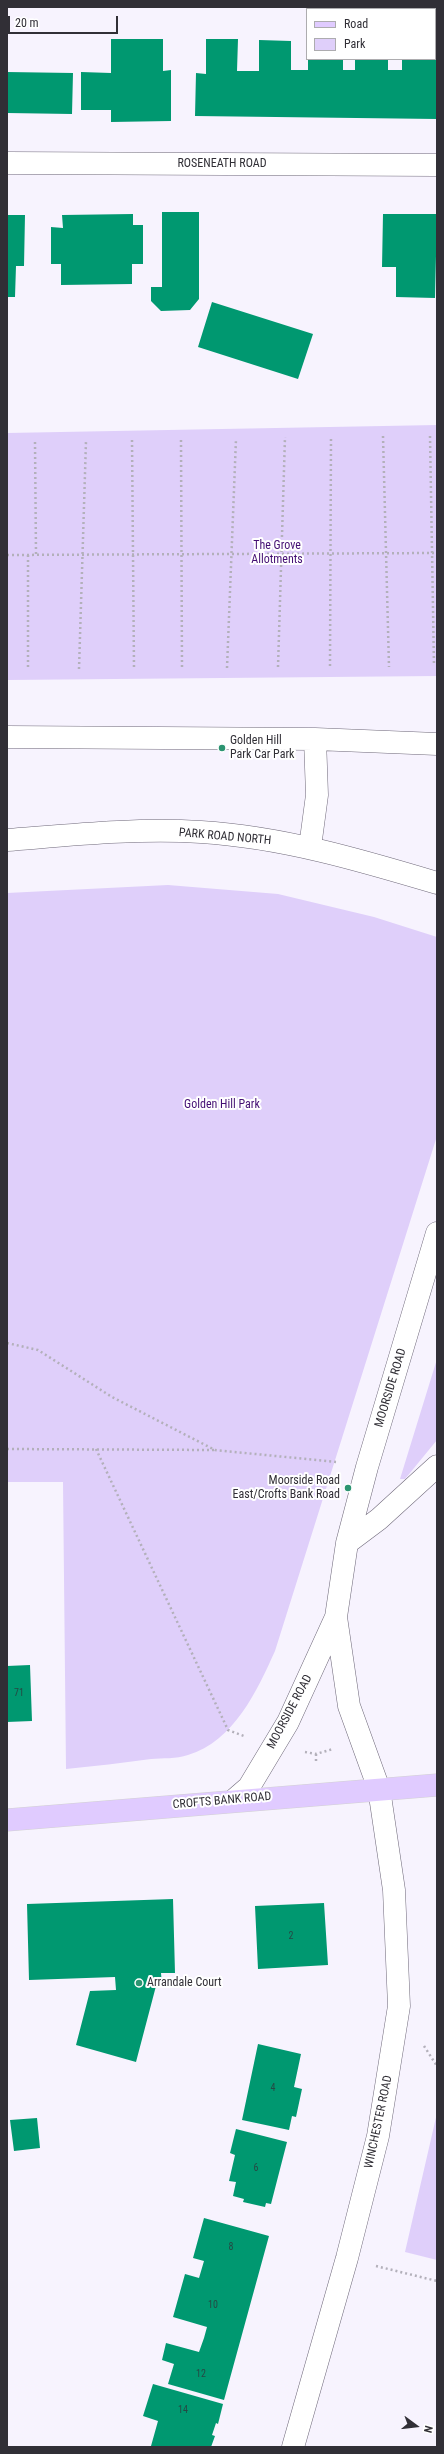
<!DOCTYPE html>
<html>
<head>
<meta charset="utf-8">
<style>
	body { margin:0 }
	#map { position:relative; width:444px; height:2454px; overflow:hidden; background:#f7f3fe; font-family:"Roboto Condensed",sans-serif }
	canvas { display:block }
	.frame { position:absolute; inset:0; border:8px solid #312f36; pointer-events:none }
	.legend { position:absolute; left:306px; top:8px; width:130px; height:52px; box-sizing:border-box; background:#fff; border:1px solid #adacaf; margin:0; padding:5px 7px; list-style:none; font-size:12px; color:#312f36 }
	.legend li { display:flex; align-items:center; gap:8px; height:20px }
	.legend b { width:20px; border:1px solid #adacaf }
	.north { position:absolute; left:396px; top:2406px; width:40px; height:40px; -webkit-text-stroke:3px #fff; paint-order:stroke; rotate:105deg; font-size:11px; font-weight:700; line-height:16px; text-align:center; color:#312f36 }
	.north::after { content:''; display:block; margin:auto; width:14px; height:18px; background:#312f36; clip-path:polygon(50% 0,100% 100%,50% 72%,0 100%) }
	.scale { position:absolute; left:8px; top:16px; width:110px; height:18px; box-sizing:border-box; border:2px solid #312f36; border-top:0; padding-left:5px; font-size:12px; line-height:14px; white-space:nowrap; color:#312f36; -webkit-text-stroke:3px #fff; paint-order:stroke }
</style>
</head>
<body>
<div id="map">
<canvas width="444" height="2454"></canvas>
<div class="frame"></div>
<ul class="legend">
<li><b style="height:5px;background:#e0cbff"></b>Road</li>
<li><b style="height:11px;background:#dfcffa"></b>Park</li>
</ul>
<div class="north">N</div>
<div class="scale">20 m</div>
</div>
<script>
const ctx = document.querySelector('canvas').getContext('2d');
ctx.lineJoin = 'round';
function fill(path, color) {
  ctx.fillStyle = color;
  ctx.fill(path, 'evenodd');
}
function trace(path, color, width, dash) {
  ctx.strokeStyle = color;
  ctx.lineWidth = width;
  ctx.lineCap = dash ? 'butt' : 'round';
  ctx.setLineDash(dash || []);
  ctx.stroke(path);
}
function drawText(font, color, halo, rows, align = 'center') {
  ctx.font = font + ' "Roboto Condensed",sans-serif';
  ctx.lineWidth = 4;
  ctx.setLineDash([]);
  ctx.textBaseline = 'middle';
  ctx.strokeStyle = halo;
  ctx.fillStyle = color;
  for (const [text, x, y, turn = 0] of rows) {
    ctx.save();
    ctx.translate(x, y);
    ctx.rotate((+turn || 0) * Math.PI / 180);
    ctx.textAlign = isNaN(turn) ? turn : align;
    if (halo) ctx.strokeText(text, 0, 0);
    ctx.fillText(text, 0, 0);
    ctx.restore();
  }
}
fill(new Path2D(`
	M 437,425 L 437,676 L 7,680 L 7,433 Z
	M 168,885 L 278,894 L 374,917 L 437,937 L 437,1136 L 275,1651 C 257,1691 234,1741 188,1755 C 176,1759 163,1758 151,1759 C 123,1763 94,1766 66,1769 L 63,1482 L 7,1482 L 7,893 Z
	M 437,1359 L 437,1440 L 405,1479 L 400,1479 Z
	M 437,2113 L 437,2260 L 405,2252 Z`), '#dfcffa');
fill(new Path2D(`
	M 111,39 L 163,39 L 163,71 L 171,70 L 171,121 L 111,122 L 111,110 L 81,110 L 81,72 L 111,73 Z
	M 206,39 L 238,39 L 237,71 L 259,71 L 259,40 L 291,41 L 291,70 L 308,70 L 308,59 L 343,59 L 343,70 L 355,70 L 355,59 L 388,59 L 388,70 L 402,70 L 402,59 L 435,59 L 435,43 L 437,43 L 437,119 L 195,116 L 196,73 L 206,74 Z
	M 7,72 L 73,73 L 72,114 L 7,113 Z
	M 162,212 L 199,212 L 199,299 L 190,310 L 161,311 L 151,301 L 151,287 L 162,287 Z
	M 133,214 L 133,225 L 143,225 L 143,264 L 132,264 L 132,284 L 61,285 L 61,264 L 51,264 L 51,227 L 63,228 L 62,215 Z
	M 383,214 L 437,214 L 435,298 L 396,297 L 396,267 L 382,267 Z
	M 7,215 L 25,215 L 24,266 L 16,266 L 15,297 L 7,297 Z
	M 212,302 L 313,334 L 298,379 L 198,347 Z
	M 30,1665 L 32,1721 L 7,1722 L 7,1666 Z
	M 173,1899 L 175,1973 L 161,1973 L 162,1985 L 156,1986 L 136,2062 L 76,2045 L 90,1991 L 116,1990 L 115,1977 L 29,1980 L 27,1904 Z
	M 324,1903 L 328,1965 L 258,1969 L 255,1906 Z
	M 258,2044 L 301,2054 L 294,2087 L 302,2089 L 296,2117 L 292,2116 L 289,2130 L 242,2120 Z
	M 37,2118 L 40,2148 L 14,2151 L 10,2120 Z
	M 236,2129 L 287,2142 L 271,2204 L 266,2203 L 265,2207 L 243,2202 L 244,2199 L 233,2196 L 236,2182 L 229,2181 L 235,2155 L 230,2153 Z
	M 204,2218 L 269,2236 L 224,2400 L 168,2384 L 174,2364 L 162,2360 L 166,2343 L 199,2352 L 204,2338 L 207,2327 L 173,2317 L 185,2274 L 199,2278 L 204,2261 L 193,2258 Z
	M 153,2384 L 223,2404 L 218,2424 L 216,2423 L 212,2435 L 215,2436 L 211,2447 L 151,2446 L 158,2421 L 143,2416 Z`), '#009870');
const minor = new Path2D(`
	M 7,163 L 437,165
	M 7,737 L 315,739 L 437,744
	M 7,840 C 71,835 136,828 201,832 C 282,837 360,860 437,883
	M 310,847 L 317,795 L 315,739
	M 347,1543 L 379,1519 L 437,1466
	M 234,1800 L 249,1787 L 288,1722 L 336,1617
	M 293,2447 L 347,2258 L 378,2136 L 399,2006 L 394,1890 L 379,1789 L 349,1706 L 336,1617 L 347,1543 L 367,1467 L 437,1233`);
const major = new Path2D(`
	M 7,1820 L 437,1785`);
trace(minor, '#6f697a', 23);
trace(major, '#d2d1d3', 23);
trace(new Path2D(`
	M 383,436 L 389,667
	M 430,436 L 434,666
	M 132,440 L 134,668
	M 181,440 L 182,668
	M 35,442 L 36,555
	M 7,555 L 437,553
	M 28,555 L 28,669
	M 330,666 L 331,437
	M 278,667 L 285,437
	M 227,668 L 236,439
	M 79,669 L 86,441
	M 7,1343 L 38,1350 L 112,1397 L 215,1450 L 336,1462
	M 7,1449 L 214,1450
	M 96,1449 L 228,1730 L 244,1736
	M 305,1752 L 316,1754 L 333,1749
	M 316,1754 L 316,1764
	M 424,2046 L 437,2066
	M 376,2266 L 437,2281`), '#b3b0ba', 2.5, [2, 3]);
trace(minor, '#fff', 22);
trace(major, '#e0cbff', 22);
for (const [x, y, r, color] of [
	[222,748,4,"#2c9471"],
	[348,1488,4,"#2c9471"],
	[139,1983,4,"#2c9471"]
]) {
  const dot = new Path2D();
  dot.arc(x, y, r, 0, 2 * Math.PI);
  ctx.fillStyle = color;
  ctx.fill(dot);
  trace(dot, '#fff', 1.5);
}
drawText('10px', '#254944', null, [
	["71",19,1693],
	["2",291,1936],
	["4",273,2088],
	["6",256,2168],
	["8",231,2247],
	["10",213,2305],
	["12",201,2374],
	["14",183,2410]
]);
drawText('12px', '#312f36', '#fff', [
	["ROSENEATH ROAD",222,164],
	["PARK ROAD NORTH",225,837,5],
	["MOORSIDE ROAD",391,1388,-73],
	["MOORSIDE ROAD",290,1712,-62],
	["CROFTS BANK ROAD",222,1801,-5],
	["WINCHESTER ROAD",379,2122,-78]
]);
drawText('12px', '#440f73', '#fff', [
	["The Grove",277,546],
	["Allotments",277,560],
	["Golden Hill Park",222,1105]
]);
drawText('12px', '#312f36', '#fff', [
	["Golden Hill",230,741],
	["Park Car Park",230,755],
	["Moorside Road",340,1481,"right"],
	["East/Crofts Bank Road",340,1495,"right"],
	["Arrandale Court",147,1983]
], 'left');
</script>
</body>
</html>
